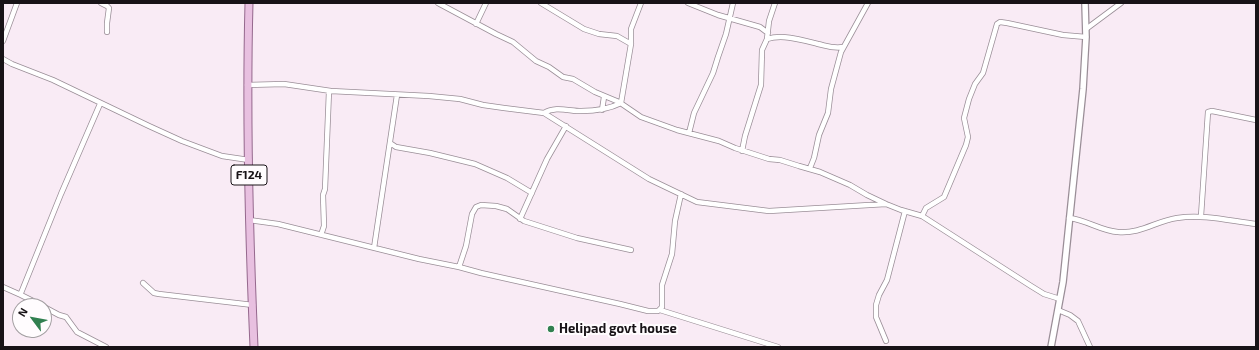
<!DOCTYPE html>
<html>
<head>
<meta charset="utf-8">
<style>
	body { margin:0 }
	#map { position:relative; width:1259px; height:350px; overflow:hidden; background:#f9ebf5; font-family:"Exo 2",sans-serif }
	canvas { display:block }
	.frame { position:absolute; inset:0; border:4px solid #181317; pointer-events:none }
	.north { position:absolute; left:12px; top:298px; width:40px; height:40px; box-sizing:border-box; background:#fffcfe; border:1px solid #a39fa2; border-radius:50%; rotate:302deg; font-size:11px; font-weight:700; line-height:16px; text-align:center; color:#181317 }
	.north::after { content:''; display:block; margin:auto; width:14px; height:18px; background:#318050; clip-path:polygon(50% 0,100% 100%,50% 72%,0 100%) }
</style>
</head>
<body>
<div id="map">
<canvas width="1259" height="350"></canvas>
<div class="frame"></div>
<div class="north">N</div>
</div>
<script>
const ctx = document.querySelector('canvas').getContext('2d');
ctx.lineJoin = 'round';
function trace(path, color, width, dash) {
  ctx.strokeStyle = color;
  ctx.lineWidth = width;
  ctx.lineCap = dash ? 'butt' : 'round';
  ctx.setLineDash(dash || []);
  ctx.stroke(path);
}
function drawText(font, color, halo, rows, align = 'center') {
  ctx.font = font + ' "Exo 2",sans-serif';
  ctx.lineWidth = 4;
  ctx.setLineDash([]);
  ctx.textBaseline = 'middle';
  ctx.strokeStyle = halo;
  ctx.fillStyle = color;
  for (const [text, x, y, turn = 0] of rows) {
    ctx.save();
    ctx.translate(x, y);
    ctx.rotate((+turn || 0) * Math.PI / 180);
    ctx.textAlign = isNaN(turn) ? turn : align;
    if (halo) ctx.strokeText(text, 0, 0);
    ctx.fillText(text, 0, 0);
    ctx.restore();
  }
}
const minor = new Path2D(`
	M 101,3 L 107,6 L 109,8 L 107,23 L 107,32
	M 438,3 L 496,34 L 513,42 L 536,61 L 549,67 L 563,77 L 573,79 L 595,92 L 619,102 L 641,117 L 677,130 L 719,141 L 735,148 L 769,159 L 780,160 L 799,166 L 820,172 L 850,185 L 867,195 L 886,204 L 901,210 L 922,216 L 1031,286 L 1044,294 L 1060,299
	M 541,3 L 584,29 L 599,34 L 617,36 L 631,44
	M 688,3 L 718,15 L 760,27 L 768,33
	M 476,24 L 486,3
	M 1086,29 L 1121,3
	M 767,39 C 783,34 802,40 818,44 C 827,46 834,49 843,47
	M 3,41 L 17,3
	M 3,59 L 12,64 L 53,80 L 149,126 L 182,141 L 222,156 L 249,160
	M 247,85 L 284,84 L 331,91 L 429,96 L 460,99 L 483,105 L 504,108 L 544,113 L 649,179 L 697,202 L 769,211 L 886,204
	M 602,110 L 604,97
	M 544,113 C 555,106 569,111 581,111 C 595,111 609,109 621,103 L 631,44 L 631,29 L 641,3
	M 689,133 L 694,113 L 713,73 L 718,57 L 726,34 L 733,3
	M 390,143 L 396,147 L 430,153 L 475,164 L 507,178 L 532,193
	M 742,151 L 745,136 L 761,85 L 762,50 L 767,39 L 769,21 L 775,3
	M 810,168 L 814,158 L 819,135 L 828,113 L 831,89 L 841,52 L 868,3
	M 922,216 L 926,208 L 944,197 L 966,145 L 968,137 L 964,118 L 969,99 L 975,84 L 983,73 L 997,24 L 1000,22 L 1007,23 L 1063,35 L 1086,37
	M 1201,216 L 1208,112 L 1212,111 L 1256,120
	M 1069,218 C 1087,220 1101,231 1118,232 C 1141,234 1156,221 1177,218 C 1204,214 1230,221 1256,224
	M 520,219 L 547,159 L 566,126
	M 249,220 L 278,224 L 419,259 L 459,267 L 466,246 L 472,214 L 476,207 L 481,205 L 496,206 L 507,209 L 524,221 L 577,238 L 631,250
	M 321,235 L 324,226 L 323,195 L 325,189 L 329,91
	M 374,248 L 397,95
	M 459,267 L 481,273 L 620,304 L 648,311 L 658,311 L 662,307 L 662,285 L 672,254 L 675,221 L 681,194
	M 143,283 L 154,293 L 159,294 L 253,305
	M 3,287 L 21,295
	M 43,306 L 21,295 L 21,293 L 61,194 L 100,104
	M 44,307 L 59,315 L 66,317 L 77,332 L 106,347
	M 660,310 L 778,347
	M 1058,310 L 1070,315 L 1078,321 L 1090,347
	M 886,341 L 876,317 L 876,305 L 879,295 L 887,280 L 905,211`);
const tertiary = new Path2D(`
	M 1051,347 L 1063,282 L 1083,89 L 1086,37 L 1085,3`);
const primary = new Path2D(`
	M 249,3 C 246,118 249,232 254,347`);
trace(minor, '#9a8e97', 6);
trace(tertiary, '#9a8e97', 8);
trace(primary, '#95688d', 9);
trace(minor, '#fff', 4.5);
trace(tertiary, '#fff', 5.5);
trace(primary, '#e8c0e0', 7);
for (const [x, y, r, color] of [
	[551,329,4,"#318050"]
]) {
  const dot = new Path2D();
  dot.arc(x, y, r, 0, 2 * Math.PI);
  ctx.fillStyle = color;
  ctx.fill(dot);
  trace(dot, '#fffcfe', 1.5);
}
for (const [x, y, w] of [
	[249,175,36]
]) {
  const box = new Path2D();
  box.roundRect(x - w / 2, y - 10, w, 20, 3);
  ctx.fillStyle = '#fffcfe';
  ctx.fill(box);
  trace(box, '#181317', 1);
}
drawText('bold 12px', '#181317', null, [
	["F124",249,175]
]);
drawText('bold 13px', '#181317', '#fffcfe', [
	["Helipad govt house",559,329]
], 'left');
</script>
</body>
</html>
